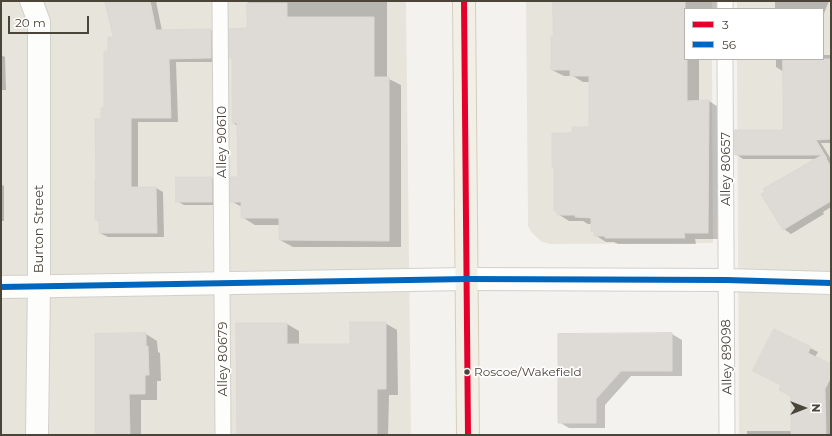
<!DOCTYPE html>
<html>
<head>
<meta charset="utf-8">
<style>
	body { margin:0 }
	#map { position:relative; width:832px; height:436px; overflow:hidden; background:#f4f2ee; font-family:Montserrat,sans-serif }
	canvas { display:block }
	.frame { position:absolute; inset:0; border:2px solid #4b4439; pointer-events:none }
	.legend { position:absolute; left:684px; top:8px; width:140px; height:52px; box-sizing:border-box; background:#fff; border:1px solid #b7b4b0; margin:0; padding:5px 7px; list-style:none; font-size:12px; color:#4b4439 }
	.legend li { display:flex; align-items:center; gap:8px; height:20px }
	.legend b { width:20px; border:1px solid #b7b4b0 }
	.north { position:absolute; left:784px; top:388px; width:40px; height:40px; -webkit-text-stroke:3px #fff; paint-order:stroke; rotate:90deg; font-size:11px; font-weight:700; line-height:16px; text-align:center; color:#4b4439 }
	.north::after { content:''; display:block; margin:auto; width:14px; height:18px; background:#4b4439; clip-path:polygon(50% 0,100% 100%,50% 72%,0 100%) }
	.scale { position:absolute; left:8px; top:16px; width:81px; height:18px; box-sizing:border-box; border:2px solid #4b4439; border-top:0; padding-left:5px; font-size:12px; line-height:14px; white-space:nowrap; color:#4b4439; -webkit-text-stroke:3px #fff; paint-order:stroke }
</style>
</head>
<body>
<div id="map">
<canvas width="832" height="436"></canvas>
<div class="frame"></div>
<ul class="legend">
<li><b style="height:5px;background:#e4002b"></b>3</li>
<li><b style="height:5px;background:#0065bd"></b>56</li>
</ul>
<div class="north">N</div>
<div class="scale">20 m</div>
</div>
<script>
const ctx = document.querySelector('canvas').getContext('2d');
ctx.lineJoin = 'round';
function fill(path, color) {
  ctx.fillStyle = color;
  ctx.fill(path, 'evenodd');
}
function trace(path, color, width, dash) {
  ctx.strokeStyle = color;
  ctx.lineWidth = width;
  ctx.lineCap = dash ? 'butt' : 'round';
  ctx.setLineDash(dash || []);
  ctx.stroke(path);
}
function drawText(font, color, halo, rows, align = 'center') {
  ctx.font = font + ' Montserrat,sans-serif';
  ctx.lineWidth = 3.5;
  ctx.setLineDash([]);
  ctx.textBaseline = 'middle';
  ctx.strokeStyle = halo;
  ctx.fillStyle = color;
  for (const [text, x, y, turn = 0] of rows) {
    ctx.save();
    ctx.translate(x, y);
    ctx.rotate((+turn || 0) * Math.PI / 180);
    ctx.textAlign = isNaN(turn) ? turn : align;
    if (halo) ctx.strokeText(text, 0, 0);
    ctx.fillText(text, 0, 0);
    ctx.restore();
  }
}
fill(new Path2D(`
	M 1,1 L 406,1 L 411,435 L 1,435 Z
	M 526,1 L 712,1 L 712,9 L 685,9 L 685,59 L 712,59 L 713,243 L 551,244 L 542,242 L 532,233 L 528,226 L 528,221 Z
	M 737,1 L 831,1 L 831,435 L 739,435 L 737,59 L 823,59 L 823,9 L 737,9 Z`), '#e7e4dc');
fill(new Path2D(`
	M 107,1 L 156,1 L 162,31 L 211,30 L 218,35 L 219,62 L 176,62 L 178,122 L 138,122 L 138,188 L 156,188 L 163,192 L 164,237 L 108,237 L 100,233 L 100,222 L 96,219 L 97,180 L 109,52 L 114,38 Z
	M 248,1 L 387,1 L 387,78 L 401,85 L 401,247 L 293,247 L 280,240 L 280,225 L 255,225 L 242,217 L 242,207 L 231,201 L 239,178 L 238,126 L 233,123 L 233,59 L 230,57 L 248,29 Z
	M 554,1 L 720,1 L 720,9 L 685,9 L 685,59 L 699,59 L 699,102 L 709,101 L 720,108 L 719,239 L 695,239 L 696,244 L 618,244 L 614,242 L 606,242 L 595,235 L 595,232 L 592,231 L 592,224 L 588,224 L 583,221 L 569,221 L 558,214 L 558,212 L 555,211 L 555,168 L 553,167 L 573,134 L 590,128 L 590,82 L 583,82 L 573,76 L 564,76 L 552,70 L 554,37 Z
	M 775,1 L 829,1 L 823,16 L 823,55 L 831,55 L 831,143 L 821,143 L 831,159 L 831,207 L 823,212 L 824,214 L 791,234 L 784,229 L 818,159 L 743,159 L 736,154 L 784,131 L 784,72 L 776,67 L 776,59 L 823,59 L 823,9 L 775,9 ZM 813,135 L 827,158 L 825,158 Z
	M 1,55 L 5,57 L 6,90 L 1,90 Z
	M 212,178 L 219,182 L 220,205 L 184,205 L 177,201 Z
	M 1,184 L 4,186 L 4,221 L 2,221 L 2,227 L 1,227 Z
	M 385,323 L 397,330 L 398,395 L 389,395 L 388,435 L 238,435 L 237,324 L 287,324 L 299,331 L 299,345 L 351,345 Z
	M 146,334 L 157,341 L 158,352 L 160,353 L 161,381 L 157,381 L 157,400 L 141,400 L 141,435 L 96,435 Z
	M 672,334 L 682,340 L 682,376 L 631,376 L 605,405 L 605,428 L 569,428 L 559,422 L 559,335 Z
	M 810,348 L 818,352 L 815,357 L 831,365 L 831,435 L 747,435 L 747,431 L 792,431 L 792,396 L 787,394 Z`), '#0003');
const building = new Path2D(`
	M 105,1 L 150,1 L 156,30 L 211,29 L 211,58 L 169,59 L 171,118 L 131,118 L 131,187 L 156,187 L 157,233 L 99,233 L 99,220 L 95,220 L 95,179 L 96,179 L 95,119 L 101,119 L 101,108 L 104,108 L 104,51 L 108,51 L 108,37 L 113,37 Z
	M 553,1 L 685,1 L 685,59 L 687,59 L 687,101 L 709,100 L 708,233 L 684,233 L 685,238 L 605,238 L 605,236 L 594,236 L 594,231 L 591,231 L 591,218 L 575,217 L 575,215 L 557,215 L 557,211 L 554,211 L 554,167 L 552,167 L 552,133 L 572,133 L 572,127 L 589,127 L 589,76 L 570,76 L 570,70 L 551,70 L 551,36 L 553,36 Z
	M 247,3 L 287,3 L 287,17 L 374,17 L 374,77 L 389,77 L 389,241 L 279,240 L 279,218 L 241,218 L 241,202 L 230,202 L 230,177 L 238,177 L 237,123 L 232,123 L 232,58 L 229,58 L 229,29 L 247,28 Z
	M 783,59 L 831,59 L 831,139 L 816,140 L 831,167 L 831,201 L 783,230 L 761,194 L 765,192 L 763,189 L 822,155 L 735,155 L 734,130 L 783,130 Z
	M 176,177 L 212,177 L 212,202 L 176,202 Z
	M 350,322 L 386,322 L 386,389 L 377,389 L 377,435 L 237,435 L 236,323 L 287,323 L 287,344 L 350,344 Z
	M 774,329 L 811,347 L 808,353 L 831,364 L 831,377 L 825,389 L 826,435 L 791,435 L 791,396 L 779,390 L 781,385 L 753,371 Z
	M 146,333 L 146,346 L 148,346 L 149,375 L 145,375 L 145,394 L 129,394 L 130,435 L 95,435 L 95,334 Z
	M 672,333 L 672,371 L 621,371 L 596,399 L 596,423 L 558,423 L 558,334 Z`);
fill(building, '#dedbd6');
trace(building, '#dcd9d4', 1);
const lane = new Path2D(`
	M 220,1 L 223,435
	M 725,1 L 725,9
	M 725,59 L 727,435`);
const street = new Path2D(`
	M 31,1 L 32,3 L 39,22 L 39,285 L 37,435
	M 1,287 L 467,279 L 726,280 L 831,283`);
const primary = new Path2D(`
	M 464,1 L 468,435`);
trace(lane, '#d2d0cb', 17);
trace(street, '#d2d0cb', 24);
trace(primary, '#d6cebb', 24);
trace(lane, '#fdfdfc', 15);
trace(street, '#fdfdfc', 22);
trace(primary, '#f2efe6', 22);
trace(new Path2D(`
	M 464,1 L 468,435`), '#e4002b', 6);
trace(new Path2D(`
	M 1,287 L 467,279 L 726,280 L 831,283`), '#0065bd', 6);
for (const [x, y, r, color] of [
	[467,372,3.5,"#4b4439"]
]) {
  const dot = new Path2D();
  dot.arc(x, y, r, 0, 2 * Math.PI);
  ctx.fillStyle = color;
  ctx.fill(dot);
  trace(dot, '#fff', 1.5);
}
drawText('12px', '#4b4439', '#fff', [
	["Roscoe/Wakefield",474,372]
], 'left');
drawText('13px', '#4b4439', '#fff', [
	["Alley 90610",222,142,-90],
	["Alley 80657",726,169,-90],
	["Burton Street",39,229,-90],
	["Alley 89098",727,357,-91],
	["Alley 80679",223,359,-90]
]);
</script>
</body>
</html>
